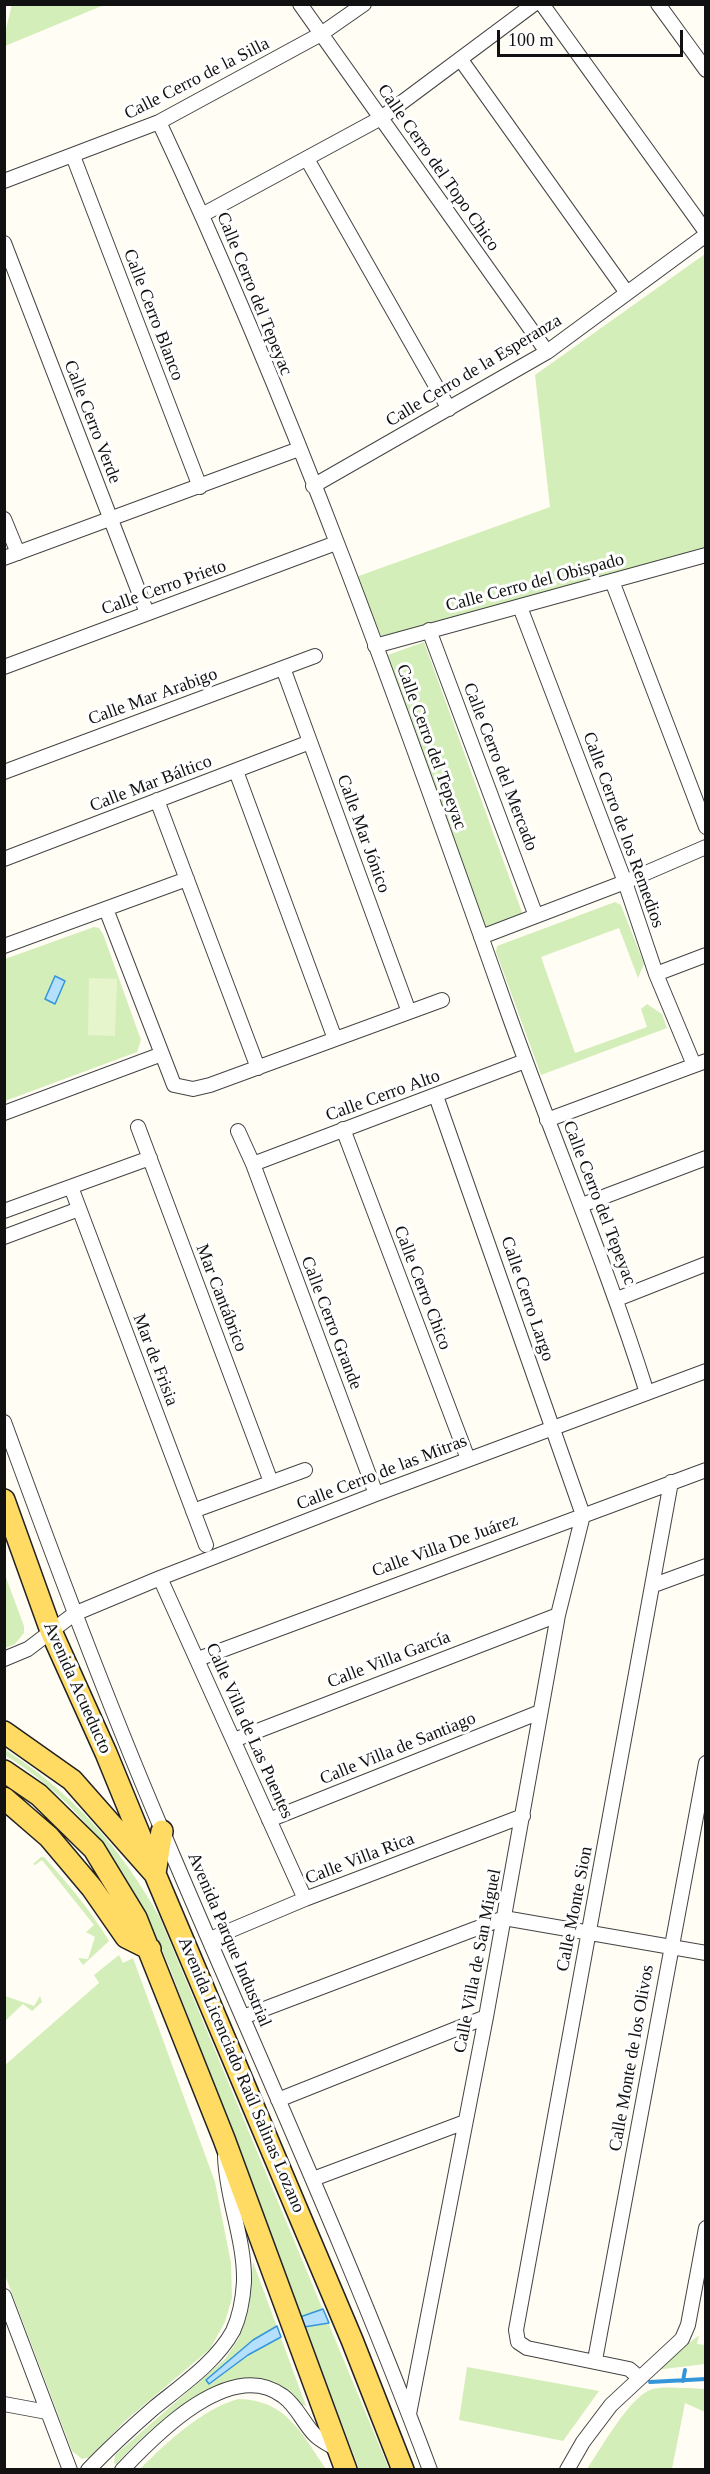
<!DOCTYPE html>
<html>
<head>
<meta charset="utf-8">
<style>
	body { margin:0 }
	#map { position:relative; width:710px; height:2474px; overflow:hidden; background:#fffdf4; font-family:"Times New Roman",serif }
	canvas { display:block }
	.frame { position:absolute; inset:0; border:6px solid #111; pointer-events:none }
	.scale { position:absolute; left:497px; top:30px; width:186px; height:27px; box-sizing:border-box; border:3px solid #111; border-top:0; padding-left:8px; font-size:18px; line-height:21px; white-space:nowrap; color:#111; -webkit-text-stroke:4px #fff; paint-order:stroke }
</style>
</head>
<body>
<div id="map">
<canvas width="710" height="2474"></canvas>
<div class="frame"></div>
<div class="scale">100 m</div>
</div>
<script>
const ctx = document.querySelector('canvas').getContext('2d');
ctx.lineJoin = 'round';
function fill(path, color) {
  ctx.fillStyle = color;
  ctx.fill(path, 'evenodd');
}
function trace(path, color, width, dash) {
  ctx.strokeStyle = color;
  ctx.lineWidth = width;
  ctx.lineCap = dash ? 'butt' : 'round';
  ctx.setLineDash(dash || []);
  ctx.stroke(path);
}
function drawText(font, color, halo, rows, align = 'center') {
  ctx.font = font + ' "Times New Roman",serif';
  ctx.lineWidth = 6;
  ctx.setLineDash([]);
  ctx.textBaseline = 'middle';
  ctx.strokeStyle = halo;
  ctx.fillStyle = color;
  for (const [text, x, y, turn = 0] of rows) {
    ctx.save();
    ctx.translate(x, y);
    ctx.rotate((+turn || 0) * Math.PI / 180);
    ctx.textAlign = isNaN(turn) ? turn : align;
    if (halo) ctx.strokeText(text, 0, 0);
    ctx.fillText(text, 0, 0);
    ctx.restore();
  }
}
fill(new Path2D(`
	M 12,4 L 104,4 L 104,5 L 5,46 L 5,33 Z
	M 705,254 L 705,555 L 383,640 L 356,577 L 550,507 L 535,375 Z
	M 424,642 L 523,915 L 486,928 L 385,656 Z
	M 615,902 L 621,905 L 644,964 L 638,978 L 619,928 L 541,957 L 575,1053 L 647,1027 L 641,1009 L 647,1004 L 662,1014 L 667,1028 L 541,1075 L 496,952 L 497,946 Z
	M 94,927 L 99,928 L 103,934 L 141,1040 L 137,1052 L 5,1101 L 5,959 Z
	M 5,1575 L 24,1626 L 24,1633 L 15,1644 L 5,1648 Z
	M 4,1749 C 72,1792 121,1848 160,1918 L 389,2469 L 359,2469 L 169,1966 C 132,1877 88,1807 5,1755 Z
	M 41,1857 L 44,1857 C 69,1885 89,1908 109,1941 L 83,1965 L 78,1958 L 88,1959 L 95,1937 L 86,1932 L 94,1925 L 42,1860 L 35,1865 L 33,1864 Z
	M 119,1955 L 123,1963 L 133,1958 L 215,2182 L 231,2263 L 232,2298 L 225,2322 L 210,2349 L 125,2421 L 91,2457 L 82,2459 L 72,2451 L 5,2275 L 5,2065 L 99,1983 L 94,1975 Z
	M 5,1996 L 34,2006 L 40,1996 L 42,2002 L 32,2011 L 23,2004 L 5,2021 Z
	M 253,2262 L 306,2406 C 294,2403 283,2386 263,2381 C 212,2368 149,2429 116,2464 L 114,2463 L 115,2455 L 225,2359 L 239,2338 L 249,2309 Z
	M 699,2335 L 697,2344 L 705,2345 L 705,2364 L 656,2370 Z
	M 467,2367 L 599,2391 L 563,2441 L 459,2420 Z
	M 688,2388 L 705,2389 L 705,2412 L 685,2403 L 672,2469 L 587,2469 C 600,2450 629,2398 650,2390 C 660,2386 677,2388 688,2388 Z
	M 238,2399 C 287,2400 301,2433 326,2469 L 140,2469 C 166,2443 202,2409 238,2399 Z`), '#d4eeb9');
fill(new Path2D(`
	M 89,978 L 117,979 L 115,1036 L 88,1035 Z`), '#e6f5cc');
const water = new Path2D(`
	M 55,976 L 65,981 L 55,1004 L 45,999 Z
	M 323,2309 L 329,2323 L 304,2327 L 300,2317 Z
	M 277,2326 L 281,2337 L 248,2355 L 209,2384 L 206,2380 L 253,2340 Z`);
fill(water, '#b4e0fc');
trace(water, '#3395da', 1.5);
trace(new Path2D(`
	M 683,2381 L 685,2370
	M 650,2382 L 706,2379`), '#3395da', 4);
const minor = new Path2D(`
	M 300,4 L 547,352
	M 542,4 L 706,232
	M 658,4 L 706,70
	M 461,60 L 627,293
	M 159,122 C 294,409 401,709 506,1007 C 552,1137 606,1262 647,1393
	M 73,156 L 200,487
	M 307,159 L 449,409
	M 4,181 L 159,122 L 321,34 L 364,4
	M 202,215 L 381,118 L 534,4
	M 4,243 L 147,613
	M 313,486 L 547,352 L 706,235
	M 4,519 L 18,553
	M 4,558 L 299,449
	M 612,581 L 706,827
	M 520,607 L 625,882 L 656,974 L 694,1065
	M 429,630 L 536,916
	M 375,646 L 706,555
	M 4,667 L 336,543
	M 283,668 L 409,1012
	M 236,771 L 335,1039
	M 4,772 L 315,656
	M 157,800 L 258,1068
	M 4,859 L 310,742
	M 106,909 L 174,1085 L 193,1089 L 210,1085 L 442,1000
	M 481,937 L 625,882 L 706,847
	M 4,946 L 187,879
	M 656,974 L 706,955
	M 4,1113 L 162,1054
	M 547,1120 L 706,1061
	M 138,1127 L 271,1482
	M 343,1129 L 468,1459
	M 238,1131 L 253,1164 L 376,1494
	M 253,1164 L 525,1061
	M 71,1187 L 206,1545
	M 582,1205 L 706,1158
	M 4,1211 L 150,1158
	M 4,1237 L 79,1209
	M 617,1299 L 706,1264
	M 4,1422 C 54,1559 105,1696 162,1830 C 252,2043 349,2253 430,2470
	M 193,1511 L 305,1470
	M 160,1578 L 305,1899
	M 654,1585 L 706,1566
	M 4,1659 L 28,1649 L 74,1614 L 160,1578 L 376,1494 L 706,1371
	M 198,1659 L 706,1470
	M 234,1740 L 558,1615
	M 269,1820 L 540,1712
	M 210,1939 L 305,1899 L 523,1816
	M 243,2017 L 504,1918 L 706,1953
	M 278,2100 L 486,2017
	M 313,2179 L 465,2122
	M 4,2296 L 70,2470
	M 595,2360 L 706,1763
	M 640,2378 L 629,2369 L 527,2348 L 518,2342 L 516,2330 L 671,1482
	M 4,2404 L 47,2412
	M 409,2414 L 486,2017 L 558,1615 L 583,1515 L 436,1096
	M 88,2470 C 110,2447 132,2427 155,2407 C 182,2385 216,2362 233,2331 C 240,2316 243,2298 244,2282 C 245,2239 226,2198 225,2156
	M 122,2470 C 156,2434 231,2357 283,2396 C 297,2406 303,2423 315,2435 C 321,2441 330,2445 338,2450
	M 567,2470 L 583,2442 L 611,2405 L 682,2339 L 688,2325 L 706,2228`);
const primary = new Path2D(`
	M 4,1500 L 51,1631 L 106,1753 L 149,1858
	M 4,1732 L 72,1780 L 155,1874 L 352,2340 L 403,2470
	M 4,1771 L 39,1795 L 94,1849 L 136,1918 L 224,2139 L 346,2470
	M 4,1798 L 49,1837 L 92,1888 L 126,1937 L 150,1949
	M 155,1873 L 162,1831`);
trace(minor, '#444', 16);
trace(primary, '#222', 24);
trace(minor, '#fff', 14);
trace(primary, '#ffdb64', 21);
drawText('18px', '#111', '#fff', [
	["Calle Cerro de la Silla",197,79,-27],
	["Calle Cerro del Topo Chico",438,168,55],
	["Calle Cerro del Tepeyac",254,294,68],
	["Calle Cerro Blanco",153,315,69],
	["Calle Cerro de la Esperanza",474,371,-31],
	["Calle Cerro Verde",92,422,69],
	["Calle Cerro del Obispado",535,583,-15],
	["Calle Cerro Prieto",164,588,-20],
	["Calle Mar Arabigo",153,697,-20],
	["Calle Cerro del Tepeyac",431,747,70],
	["Calle Cerro del Mercado",500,767,69],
	["Calle Mar Báltico",151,784,-21],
	["Calle Cerro de los Remedios",623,830,70],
	["Calle Mar Jónico",363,834,70],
	["Calle Cerro Alto",383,1096,-20],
	["Calle Cerro del Tepeyac",599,1203,69],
	["Calle Cerro Chico",422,1288,69],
	["Mar Cantábrico",221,1298,69],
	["Calle Cerro Largo",527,1299,71],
	["Calle Cerro Grande",331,1323,69],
	["Mar de Frisia",155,1360,69],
	["Calle Cerro de las Mitras",382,1473,-21],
	["Calle Villa De Juárez",445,1546,-20],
	["Calle Villa García",389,1660,-21],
	["Avenida Acueducto",77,1688,66],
	["Calle Villa de Las Puentes",249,1731,66],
	["Calle Villa de Santiago",398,1749,-22],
	["Calle Villa Rica",360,1859,-21],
	["Calle Monte Sion",575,1909,-79],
	["Avenida Parque Industrial",229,1940,67],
	["Calle Villa de San Miguel",478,1961,-79],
	["Calle Monte de los Olivos",632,2058,-80],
	["Avenida Licenciado Raúl Salinas Lozano",241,2075,67]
]);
</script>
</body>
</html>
